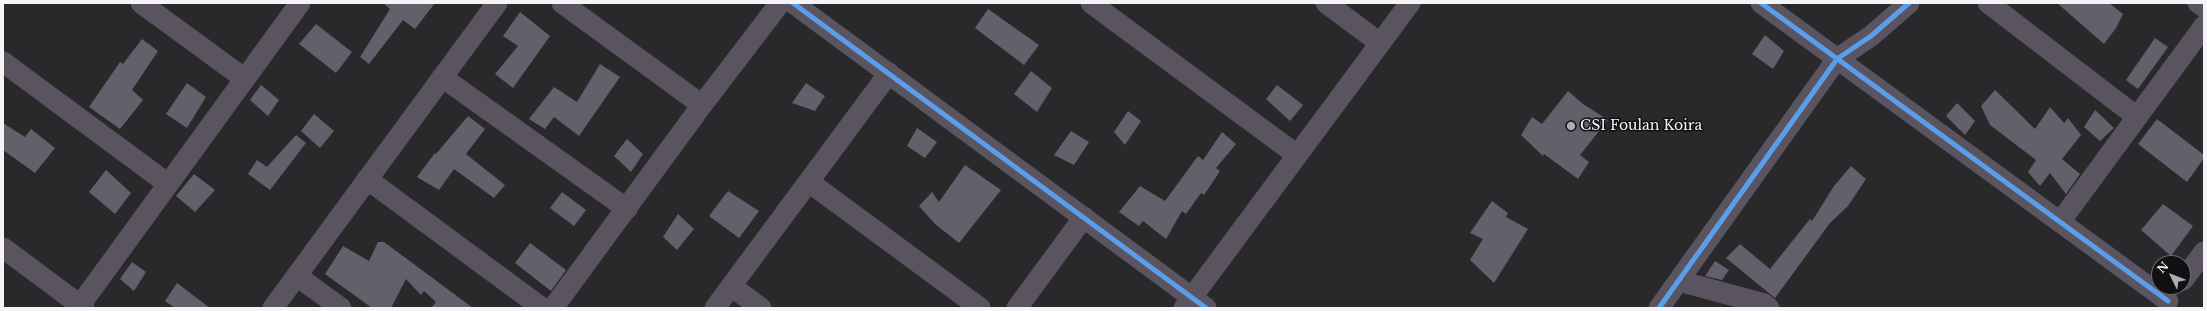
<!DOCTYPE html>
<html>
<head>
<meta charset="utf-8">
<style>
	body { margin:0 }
	#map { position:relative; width:2207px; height:311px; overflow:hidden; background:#29282b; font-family:"Libre Baskerville",serif }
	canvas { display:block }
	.frame { position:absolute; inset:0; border:4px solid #f4f3f6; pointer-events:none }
	.north { position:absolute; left:2151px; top:255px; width:40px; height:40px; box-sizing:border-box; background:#111013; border:1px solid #6c6b6e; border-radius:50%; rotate:313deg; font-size:11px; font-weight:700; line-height:16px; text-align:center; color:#f4f3f6 }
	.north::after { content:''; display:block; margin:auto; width:14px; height:18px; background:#adacaf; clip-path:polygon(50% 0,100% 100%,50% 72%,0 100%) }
</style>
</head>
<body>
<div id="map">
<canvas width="2207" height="311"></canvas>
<div class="frame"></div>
<div class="north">N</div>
</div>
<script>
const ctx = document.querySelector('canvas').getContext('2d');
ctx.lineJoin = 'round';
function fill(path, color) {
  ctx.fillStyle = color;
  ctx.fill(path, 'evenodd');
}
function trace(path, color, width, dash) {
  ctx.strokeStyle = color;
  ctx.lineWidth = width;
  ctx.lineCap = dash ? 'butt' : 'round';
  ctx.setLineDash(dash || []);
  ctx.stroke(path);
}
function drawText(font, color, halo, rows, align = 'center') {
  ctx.font = font + ' "Libre Baskerville",serif';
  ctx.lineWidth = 3;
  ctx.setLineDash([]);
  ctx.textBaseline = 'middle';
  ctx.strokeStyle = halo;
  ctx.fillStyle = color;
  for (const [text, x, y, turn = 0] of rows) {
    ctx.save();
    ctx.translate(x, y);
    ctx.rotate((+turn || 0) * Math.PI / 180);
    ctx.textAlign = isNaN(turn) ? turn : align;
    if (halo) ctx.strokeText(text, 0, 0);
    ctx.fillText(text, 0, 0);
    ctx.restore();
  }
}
fill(new Path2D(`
	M 383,3 L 435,3 L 415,29 L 403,20 L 369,64 L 360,57 L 390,9 Z
	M 2057,3 L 2109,3 L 2123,14 L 2116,28 L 2104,44 Z
	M 988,9 L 1039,45 L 1024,65 L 975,28 Z
	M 520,12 L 550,36 L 513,88 L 495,74 L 518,46 L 503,36 Z
	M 316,24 L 352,52 L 336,73 L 299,44 Z
	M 1765,35 L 1784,51 L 1773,69 L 1752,54 Z
	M 2155,38 L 2168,47 L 2138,89 L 2126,80 Z
	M 142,39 L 158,51 L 132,90 L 143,100 L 120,129 L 89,107 L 120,62 L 123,64 Z
	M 600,64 L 620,77 L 579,136 L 554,117 L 545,129 L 529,119 L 554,87 L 577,102 Z
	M 1031,71 L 1052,88 L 1037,112 L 1014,94 Z
	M 187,83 L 206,97 L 187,128 L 166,114 Z
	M 806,83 L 825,96 L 815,111 L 792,103 Z
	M 261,85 L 279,100 L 268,116 L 250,100 Z
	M 1277,85 L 1303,105 L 1290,121 L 1266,99 Z
	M 1995,90 L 2035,129 L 2050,107 L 2064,123 L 2068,118 L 2081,135 L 2062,159 L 2080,174 L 2066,194 L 2050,173 L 2040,186 L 2028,172 L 2036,160 L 1990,125 L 1981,106 Z
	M 1568,91 L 1583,104 L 1608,120 L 1580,155 L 1589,162 L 1578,179 L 1544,154 L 1543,156 L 1521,135 L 1532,117 L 1542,124 Z
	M 1957,103 L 1975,121 L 1965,135 L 1946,116 Z
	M 2095,110 L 2114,128 L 2100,141 L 2084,127 Z
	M 1128,111 L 1141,121 L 1125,145 L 1114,132 Z
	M 314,114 L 334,131 L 320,148 L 301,131 Z
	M 468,116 L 485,129 L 466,154 L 505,185 L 494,198 L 454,169 L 439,190 L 417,177 L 435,153 L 436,154 Z
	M 2157,119 L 2204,155 L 2204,158 L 2187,182 L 2138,144 Z
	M 3,123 L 25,137 L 31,129 L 55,148 L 35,173 L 3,150 Z
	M 917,128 L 937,142 L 925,158 L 907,146 Z
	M 1071,131 L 1089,142 L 1074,165 L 1054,155 Z
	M 1222,132 L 1236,144 L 1216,168 L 1220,171 L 1204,195 L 1201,193 L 1186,214 L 1182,211 L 1166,239 L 1143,221 L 1139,226 L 1119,212 L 1140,186 L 1165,201 L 1198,156 L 1203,160 Z
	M 296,135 L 306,143 L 270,190 L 248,174 L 257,160 L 267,167 Z
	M 627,139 L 643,154 L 631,172 L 614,156 Z
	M 965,165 L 1001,190 L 959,243 L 935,224 L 919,206 L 932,192 L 939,202 Z
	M 1851,166 L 1866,179 L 1848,206 L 1830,223 L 1775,298 L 1726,258 L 1740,244 L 1770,269 L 1810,219 L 1812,221 L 1834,186 Z
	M 106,170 L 131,193 L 115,214 L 89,192 Z
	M 194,174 L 215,190 L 195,212 L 176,196 Z
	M 728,191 L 759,211 L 739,238 L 709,216 Z
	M 562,192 L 586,210 L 574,226 L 550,208 Z
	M 1492,201 L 1508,213 L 1506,217 L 1528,229 L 1494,283 L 1470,260 L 1483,239 L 1470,233 Z
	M 2163,204 L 2193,226 L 2171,256 L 2141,230 Z
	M 678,214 L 694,229 L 677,250 L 663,237 Z
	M 378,242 L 384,242 L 473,308 L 431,308 L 436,302 L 424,291 L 421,295 L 406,279 L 391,308 L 372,308 L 325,274 L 343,246 L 369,261 Z
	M 530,243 L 566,270 L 551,291 L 515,263 Z
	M 1715,261 L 1729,270 L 1722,280 L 1705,276 Z
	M 132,262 L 146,272 L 134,291 L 120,279 Z
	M 177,283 L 210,308 L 175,308 L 165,301 Z`), '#64606b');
trace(new Path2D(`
	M 141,3 L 245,79
	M 562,3 L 702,105
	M 793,3 L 1206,308
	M 1091,3 L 1297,155
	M 1326,3 L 1380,43
	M 1761,3 L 2168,301
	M 1988,3 L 2137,117
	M 2198,3 L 2204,7
	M 3,62 L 168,184
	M 442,77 L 627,209
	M 367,179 L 542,308
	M 809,182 L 980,308
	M 2060,222 L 2204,26
	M 3,248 L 84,308
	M 297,276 L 341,308
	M 2183,280 L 2204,252
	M 1679,281 L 1764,304 L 1769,308
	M 731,286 L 761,308
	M 78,308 L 300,3
	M 273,308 L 497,3
	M 553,308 L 702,105 L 780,3
	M 715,308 L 889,73
	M 1017,308 L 1084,217
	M 1184,308 L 1410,3
	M 1659,308 L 1837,59 L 1871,36 L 1909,3`), '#5a5461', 21);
trace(new Path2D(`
	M 793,3 L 1206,308
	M 1761,3 L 2168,301
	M 1659,308 L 1837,59 L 1871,36 L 1909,3`), '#5a9eea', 5);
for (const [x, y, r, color] of [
	[1571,126,5,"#adacaf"]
]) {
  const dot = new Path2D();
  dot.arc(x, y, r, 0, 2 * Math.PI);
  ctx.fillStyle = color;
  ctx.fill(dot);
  trace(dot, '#111013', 1.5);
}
drawText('14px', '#f4f3f6', '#111013', [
	["CSI Foulan Koira",1580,126]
], 'left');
</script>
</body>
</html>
